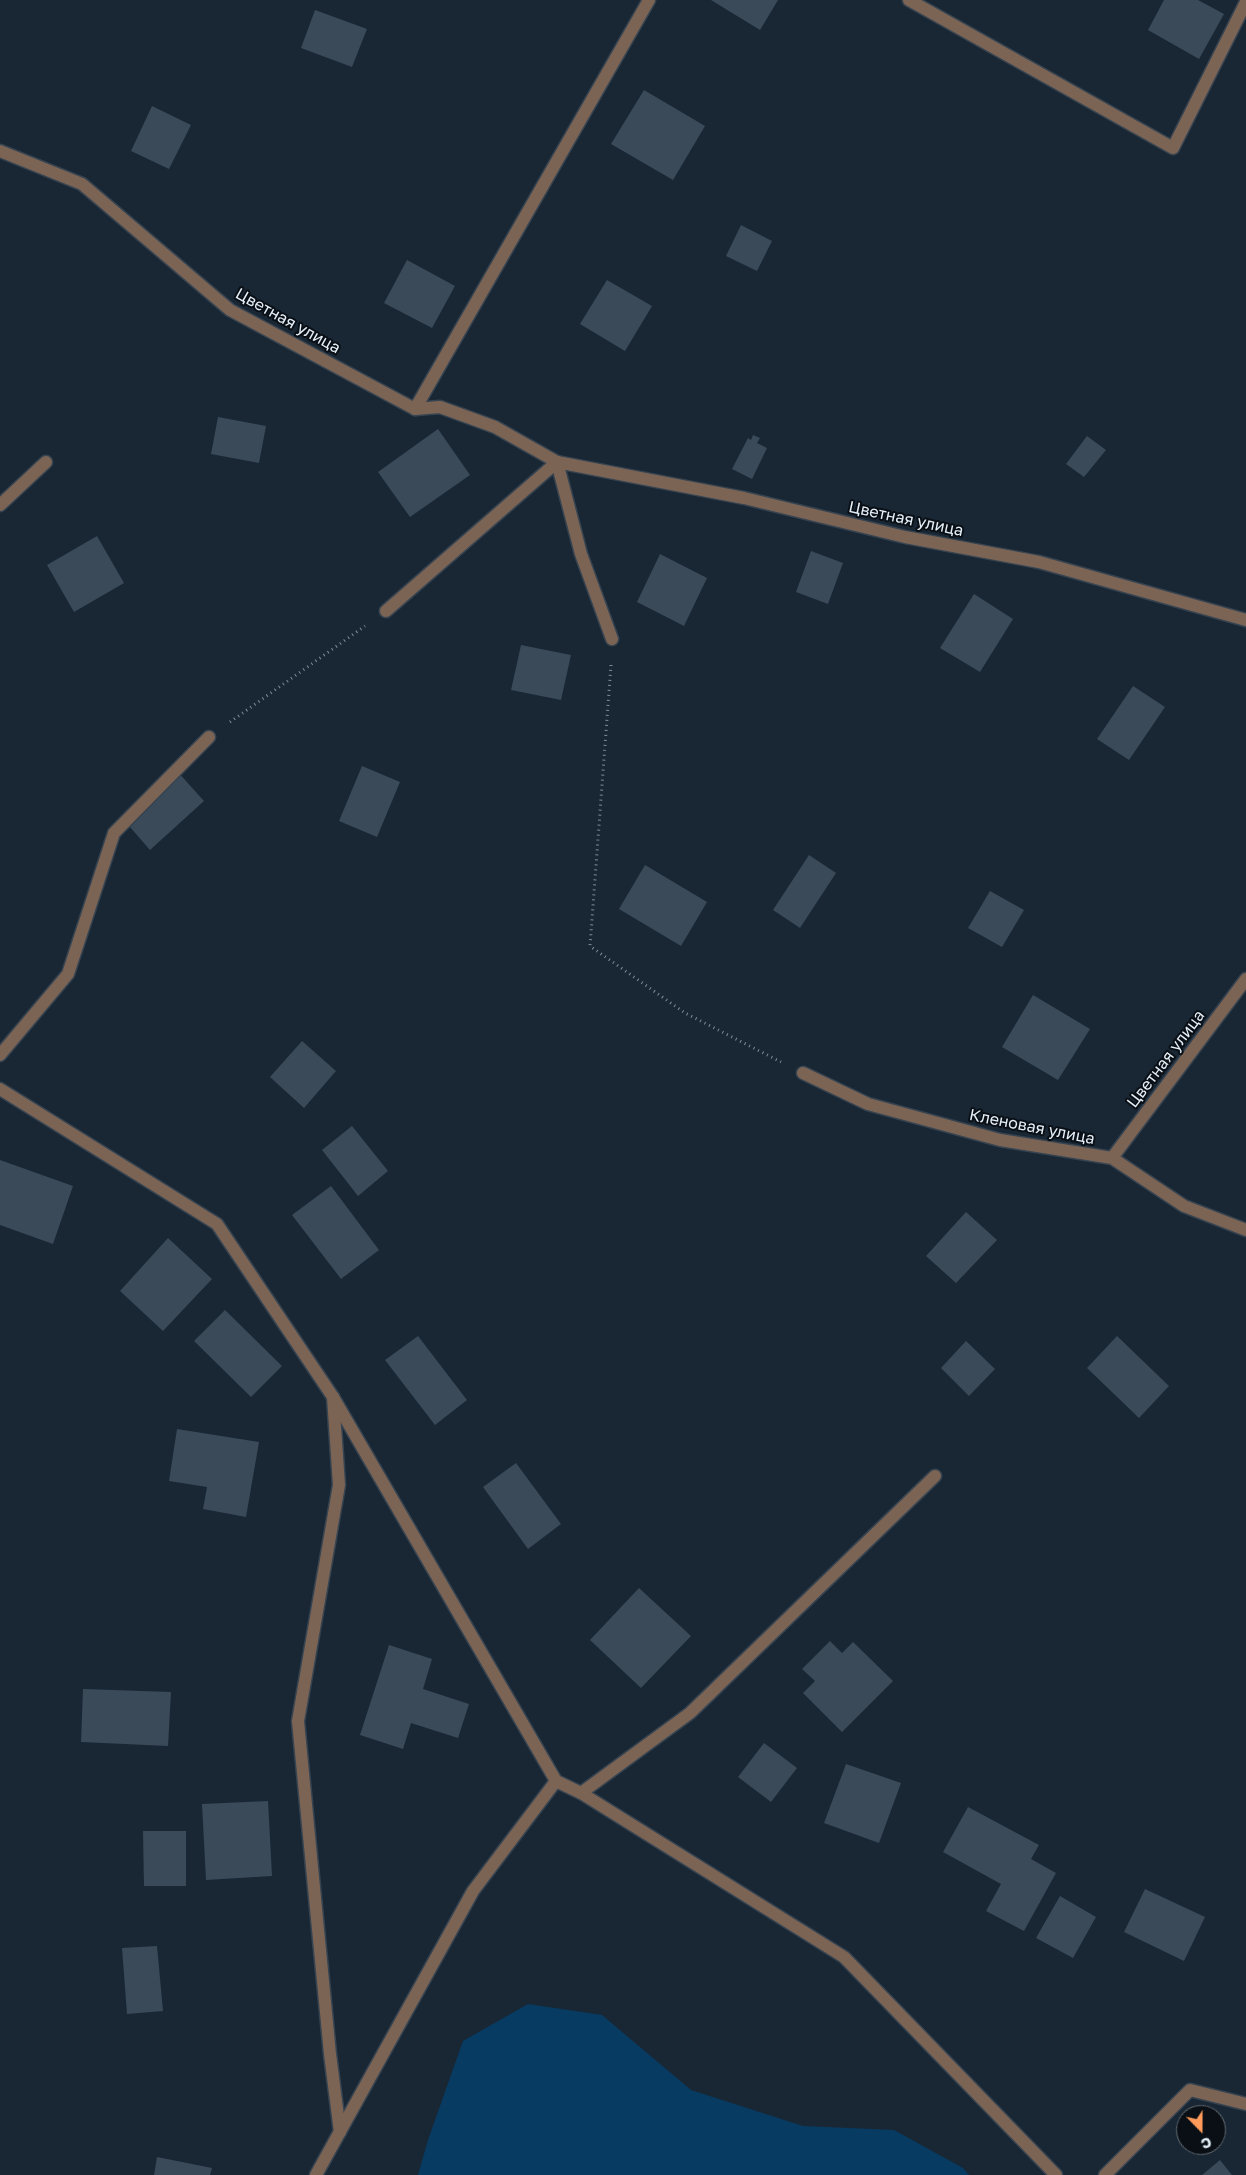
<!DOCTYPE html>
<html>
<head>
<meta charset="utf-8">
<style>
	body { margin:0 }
	#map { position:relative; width:1246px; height:2175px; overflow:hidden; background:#192735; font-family:"Golos Text",sans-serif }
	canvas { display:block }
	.north { position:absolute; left:1176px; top:2105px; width:50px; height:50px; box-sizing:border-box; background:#090f15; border:1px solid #616970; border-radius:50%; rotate:158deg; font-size:14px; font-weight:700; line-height:20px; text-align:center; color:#e5eff8 }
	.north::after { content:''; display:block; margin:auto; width:18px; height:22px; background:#ff9b5a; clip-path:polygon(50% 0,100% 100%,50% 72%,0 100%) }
</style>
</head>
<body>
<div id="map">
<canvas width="1246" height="2175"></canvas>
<div class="north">С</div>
</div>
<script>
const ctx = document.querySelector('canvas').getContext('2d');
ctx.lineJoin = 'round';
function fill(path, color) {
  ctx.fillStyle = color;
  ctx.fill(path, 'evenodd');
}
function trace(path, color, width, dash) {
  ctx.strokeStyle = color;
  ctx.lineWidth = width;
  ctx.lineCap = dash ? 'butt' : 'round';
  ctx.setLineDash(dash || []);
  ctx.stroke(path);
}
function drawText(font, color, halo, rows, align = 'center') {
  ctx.font = font + ' "Golos Text",sans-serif';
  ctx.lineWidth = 4;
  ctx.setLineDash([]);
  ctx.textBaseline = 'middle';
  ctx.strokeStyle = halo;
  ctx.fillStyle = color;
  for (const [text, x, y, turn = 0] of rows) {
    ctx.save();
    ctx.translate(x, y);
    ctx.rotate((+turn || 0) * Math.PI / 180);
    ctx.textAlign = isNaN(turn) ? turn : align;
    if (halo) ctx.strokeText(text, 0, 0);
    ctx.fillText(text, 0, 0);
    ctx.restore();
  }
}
fill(new Path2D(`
	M 528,2004 L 602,2015 L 691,2090 L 803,2126 L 894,2130 L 963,2168 L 969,2175 L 418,2175 L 428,2140 L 463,2041 Z`), '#073b62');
fill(new Path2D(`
	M 711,0 L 778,0 L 760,30 Z
	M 1164,0 L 1198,0 L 1224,14 L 1199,59 L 1148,30 Z
	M 315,10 L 367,29 L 352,67 L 301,48 Z
	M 644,90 L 705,126 L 673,180 L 611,144 Z
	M 152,106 L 191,125 L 169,169 L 131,151 Z
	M 741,225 L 772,241 L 757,271 L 726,256 Z
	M 407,260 L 455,286 L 432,328 L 384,303 Z
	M 607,280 L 652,306 L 625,351 L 580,324 Z
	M 218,417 L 266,426 L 259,463 L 211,454 Z
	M 438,429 L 470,475 L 410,517 L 378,472 Z
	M 753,435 L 760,438 L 757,443 L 767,448 L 752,479 L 732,469 L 748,438 L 751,440 Z
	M 1087,436 L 1106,450 L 1084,477 L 1066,464 Z
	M 97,536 L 124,583 L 74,612 L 47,565 Z
	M 811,551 L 843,563 L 828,604 L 796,592 Z
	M 660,554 L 707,578 L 684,626 L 637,602 Z
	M 974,594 L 1013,619 L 980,672 L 940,648 Z
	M 521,645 L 571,655 L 561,700 L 511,690 Z
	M 1133,686 L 1165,707 L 1129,760 L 1097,739 Z
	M 362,766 L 400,782 L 377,837 L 339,821 Z
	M 177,771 L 204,801 L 150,850 L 123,819 Z
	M 809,855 L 836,873 L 800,928 L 773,910 Z
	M 645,865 L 707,902 L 681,946 L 619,909 Z
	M 990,891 L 1024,910 L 1002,947 L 968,928 Z
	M 1033,995 L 1090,1029 L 1058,1080 L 1002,1047 Z
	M 302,1041 L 336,1071 L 304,1108 L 270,1077 Z
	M 352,1126 L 388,1171 L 358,1196 L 322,1150 Z
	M 0,1160 L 73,1186 L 53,1244 L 0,1225 Z
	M 331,1186 L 379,1250 L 341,1279 L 292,1215 Z
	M 966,1212 L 997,1240 L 956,1283 L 926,1256 Z
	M 168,1238 L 212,1279 L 163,1331 L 120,1291 Z
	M 225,1310 L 282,1366 L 251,1397 L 194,1341 Z
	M 418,1336 L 467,1400 L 435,1425 L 385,1360 Z
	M 1117,1336 L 1169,1386 L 1139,1418 L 1087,1368 Z
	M 966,1341 L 995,1369 L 969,1396 L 941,1368 Z
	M 177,1429 L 259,1442 L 246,1517 L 203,1509 L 207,1487 L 169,1481 Z
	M 516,1463 L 561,1524 L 528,1549 L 483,1487 Z
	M 639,1588 L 691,1636 L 641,1688 L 590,1640 Z
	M 830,1641 L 842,1653 L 853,1642 L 893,1681 L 842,1732 L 803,1693 L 815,1681 L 802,1669 Z
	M 389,1645 L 432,1659 L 423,1689 L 469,1704 L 458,1738 L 411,1723 L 403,1749 L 360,1735 Z
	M 83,1689 L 171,1692 L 168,1746 L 81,1742 Z
	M 764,1743 L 797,1768 L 771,1802 L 738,1777 Z
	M 846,1764 L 901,1783 L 879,1843 L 824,1823 Z
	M 268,1801 L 272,1876 L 206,1880 L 202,1804 Z
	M 968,1807 L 1039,1845 L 1031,1859 L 1056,1873 L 1024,1931 L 986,1911 L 1001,1884 L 943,1852 Z
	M 143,1831 L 186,1831 L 186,1886 L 144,1886 Z
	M 1145,1889 L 1205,1917 L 1184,1961 L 1124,1932 Z
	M 1060,1896 L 1096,1917 L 1073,1958 L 1036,1938 Z
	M 157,1946 L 163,2011 L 127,2014 L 122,1948 Z
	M 157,2157 L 212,2168 L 210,2175 L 154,2175 Z
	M 1220,2160 L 1232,2175 L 1202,2175 Z`), '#3a4a59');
const service = new Path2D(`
	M 909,0 L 1173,148 L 1246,2
	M 415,409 L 649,0
	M 0,505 L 46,462
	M 386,611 L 557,462
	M 0,1055 L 68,974 L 114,833 L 209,737
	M 333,1397 L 339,1485 L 298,1721 L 330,2054 L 340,2132
	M 581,1793 L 690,1713 L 935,1476
	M 1105,2175 L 1190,2090 L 1246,2104`);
const minor = new Path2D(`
	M 0,151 L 82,184 L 230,310 L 415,409 L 440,407 L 495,427 L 557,462 L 581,554 L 612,639
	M 557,462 L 744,498 L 905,537 L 1039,562 L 1246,620
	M 803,1073 L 868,1104 L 1000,1140 L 1112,1158 L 1184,1206 L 1246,1230
	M 0,1089 L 217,1224 L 333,1397 L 556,1781 L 581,1793 L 844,1957 L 1056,2175
	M 1112,1158 L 1246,979
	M 316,2175 L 473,1891 L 556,1781`);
trace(service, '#364350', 15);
trace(minor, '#364350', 15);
trace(new Path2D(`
	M 611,665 L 590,946 L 685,1013 L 781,1062
	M 230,722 L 365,626`), '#818d98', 3, [1, 4]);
trace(service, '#7c6455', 12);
trace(minor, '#7c6455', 12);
drawText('16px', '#e5eff8', '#090f15', [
	["Цветная улица",288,321,29],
	["Цветная улица",906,519,12],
	["Цветная улица",1166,1059,-53],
	["Кленовая улица",1032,1127,11]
]);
</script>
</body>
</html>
